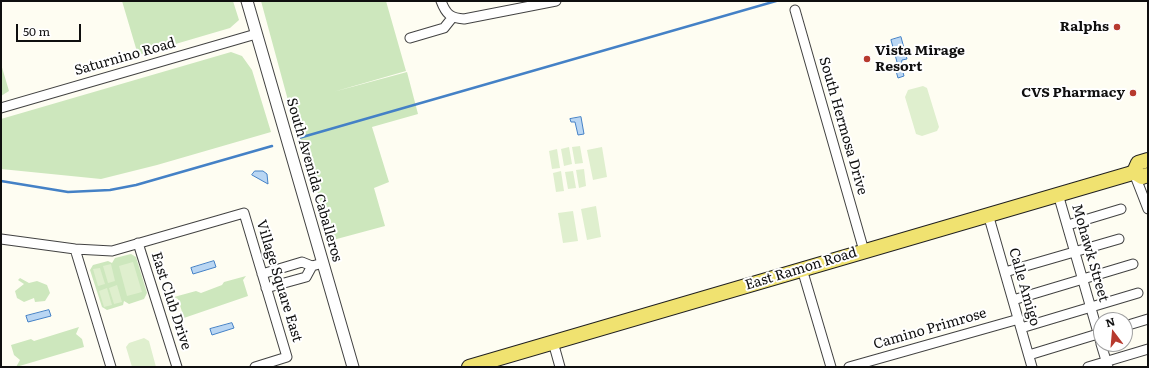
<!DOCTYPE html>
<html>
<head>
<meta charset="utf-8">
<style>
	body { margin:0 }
	#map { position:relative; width:1149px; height:368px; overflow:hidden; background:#fefdf2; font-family:Literata,serif }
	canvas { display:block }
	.frame { position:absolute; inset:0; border:2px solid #0f0f0f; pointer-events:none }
	.north { position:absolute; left:1093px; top:312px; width:40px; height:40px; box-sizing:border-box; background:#fff; border:1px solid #9f9f9f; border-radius:50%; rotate:344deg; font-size:11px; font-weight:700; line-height:16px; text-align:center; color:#0f0f0f }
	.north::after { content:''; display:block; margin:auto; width:14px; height:18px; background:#b73a2e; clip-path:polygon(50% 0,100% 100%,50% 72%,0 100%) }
	.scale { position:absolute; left:16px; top:24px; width:65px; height:18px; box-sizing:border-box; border:2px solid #0f0f0f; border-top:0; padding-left:5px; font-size:12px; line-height:14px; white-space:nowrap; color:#0f0f0f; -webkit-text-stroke:3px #fff; paint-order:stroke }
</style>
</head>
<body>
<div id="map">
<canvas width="1149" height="368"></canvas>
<div class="frame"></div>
<div class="north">N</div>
<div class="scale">50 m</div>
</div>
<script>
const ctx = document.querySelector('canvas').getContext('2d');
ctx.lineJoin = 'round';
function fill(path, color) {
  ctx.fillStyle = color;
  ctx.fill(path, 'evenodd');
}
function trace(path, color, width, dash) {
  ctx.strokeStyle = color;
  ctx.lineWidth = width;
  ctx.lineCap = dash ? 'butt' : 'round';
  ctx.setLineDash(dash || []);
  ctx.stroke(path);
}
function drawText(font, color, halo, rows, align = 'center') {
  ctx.font = font + ' Literata,serif';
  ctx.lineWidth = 4;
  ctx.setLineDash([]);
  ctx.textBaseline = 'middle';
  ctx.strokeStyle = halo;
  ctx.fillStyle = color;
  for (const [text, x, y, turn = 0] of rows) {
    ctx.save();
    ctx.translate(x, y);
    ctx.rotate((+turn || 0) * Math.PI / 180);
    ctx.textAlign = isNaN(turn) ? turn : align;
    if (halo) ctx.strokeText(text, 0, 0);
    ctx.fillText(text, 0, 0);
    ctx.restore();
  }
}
fill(new Path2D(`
	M 122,1 L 233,1 L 239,20 L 230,28 L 138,55 Z
	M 261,1 L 386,1 L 406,71 L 333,92 L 407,72 L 418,114 L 372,127 L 389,182 L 374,188 L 385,226 L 333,240 L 289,104 Z
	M 231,52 L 242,56 L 252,70 L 271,132 L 157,165 L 101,179 L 1,169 L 1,119 Z
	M 1,64 L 9,91 L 1,96 Z
	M 131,254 L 136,257 L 147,293 L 144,299 L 129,304 L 124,301 L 123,305 L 107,310 L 102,307 L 90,270 L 93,265 L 108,261 L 112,263 L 115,258 Z
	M 246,276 L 243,280 L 248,296 L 181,319 L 183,315 L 178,299 L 174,297 L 196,291 L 201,293 L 222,285 L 224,282 Z
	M 20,278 L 29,283 L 37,281 L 47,285 L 50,293 L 45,301 L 35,302 L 34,298 L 24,302 L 17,298 L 15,291 L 24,284 L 18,280 Z
	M 79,327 L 76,334 L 82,339 L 84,347 L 16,367 L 20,360 L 14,355 L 11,345 L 31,339 L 34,341 Z`), '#cde7bd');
fill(new Path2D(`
	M 923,86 L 927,88 L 939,127 L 937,131 L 922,136 L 916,134 L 905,97 L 908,90 Z
	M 580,146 L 583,163 L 575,164 L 572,147 Z
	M 569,147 L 572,164 L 564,166 L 561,149 Z
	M 602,147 L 607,177 L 593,180 L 587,150 Z
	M 557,149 L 560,168 L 552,169 L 549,151 Z
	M 584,169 L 586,186 L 579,188 L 576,170 Z
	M 561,171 L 564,191 L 556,192 L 553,173 Z
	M 573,171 L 576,188 L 568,189 L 565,172 Z
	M 596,206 L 601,237 L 587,240 L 581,209 Z
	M 573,211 L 578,241 L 563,243 L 558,213 Z
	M 133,262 L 142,292 L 127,296 L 119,266 Z
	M 111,264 L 115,281 L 108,283 L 103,266 Z
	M 100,268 L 105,284 L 98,286 L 93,269 Z
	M 117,285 L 122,302 L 114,304 L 109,288 Z
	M 107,288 L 112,305 L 104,307 L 99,291 Z
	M 144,338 L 149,341 L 156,367 L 132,367 L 126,347 L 129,343 Z`), '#dfefce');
const water = new Path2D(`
	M 901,37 L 907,59 L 902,60 L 901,65 L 904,76 L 898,78 L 894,64 L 897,62 L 891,40 Z
	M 581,117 L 584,134 L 578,135 L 575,122 L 571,122 L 570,119 Z
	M 255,171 L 263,171 L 267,174 L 268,184 L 252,175 Z
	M 214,261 L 216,267 L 193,274 L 191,268 Z
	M 49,310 L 51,316 L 28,322 L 26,316 Z
	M 232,323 L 234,328 L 212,335 L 210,329 Z`);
fill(water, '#b9d6f3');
trace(water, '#4481c6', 1);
trace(new Path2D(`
	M 299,138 L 776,1
	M 1,181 L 68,192 L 110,190 L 136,185 L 272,146`), '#4481c6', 2.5);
const minor = new Path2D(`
	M 441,1 C 446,14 450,18 464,19 L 556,1
	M 795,10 L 864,251
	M 410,38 L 444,28 L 452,18
	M 1,108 L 256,34
	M 1134,173 L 1148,209
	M 1058,194 L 1101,343
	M 988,214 L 1032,367
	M 1068,225 L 1121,209
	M 1,239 L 75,249 L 112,251 L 244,213 L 287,357 L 255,367
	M 138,243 L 177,367
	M 75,249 L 111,367
	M 802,269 L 831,367
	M 1005,272 L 1119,239
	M 262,274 L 302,262 L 312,266 L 323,263
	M 266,288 L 306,277 L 312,266
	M 1013,300 L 1133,264
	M 1125,326 L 1148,319
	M 1021,328 L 1138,293
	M 553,342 L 560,367
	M 1101,344 L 1108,367
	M 1029,355 L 1101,333
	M 849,367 L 1019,319
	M 1088,367 L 1148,349`);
const tertiary = new Path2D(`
	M 247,1 L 353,367`);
const primary = new Path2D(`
	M 1134,172 L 1142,177 L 1148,175
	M 469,367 L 1129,174 L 1134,172 L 1138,163 L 1148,160`);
trace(minor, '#424242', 11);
trace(tertiary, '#424242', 13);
trace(primary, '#202020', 16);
trace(minor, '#fff', 9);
trace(tertiary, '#fff', 11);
trace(primary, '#f0e270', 14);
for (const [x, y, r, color] of [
	[1117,27,4,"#b73a2e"],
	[867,59,4,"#b73a2e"],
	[1133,93,4,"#b73a2e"]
]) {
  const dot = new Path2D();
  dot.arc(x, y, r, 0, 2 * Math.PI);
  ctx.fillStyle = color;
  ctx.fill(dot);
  trace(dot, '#fff', 1.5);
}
drawText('bold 14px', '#0f0f0f', '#fff', [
	["Ralphs",1109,27],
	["Vista Mirage",875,51,"left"],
	["Resort",875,67,"left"],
	["CVS Pharmacy",1125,93]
], 'right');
drawText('14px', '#0f0f0f', '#fff', [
	["Saturnino Road",125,57,-16],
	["South Hermosa Drive",843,126,74],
	["South Avenida Caballeros",314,180,74],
	["Mohawk Street",1090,253,74],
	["East Ramon Road",801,269,-17],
	["Village Square East",279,281,73],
	["Calle Amigo",1024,287,74],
	["East Club Drive",171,301,72],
	["Camino Primrose",930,329,-16]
]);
</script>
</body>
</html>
